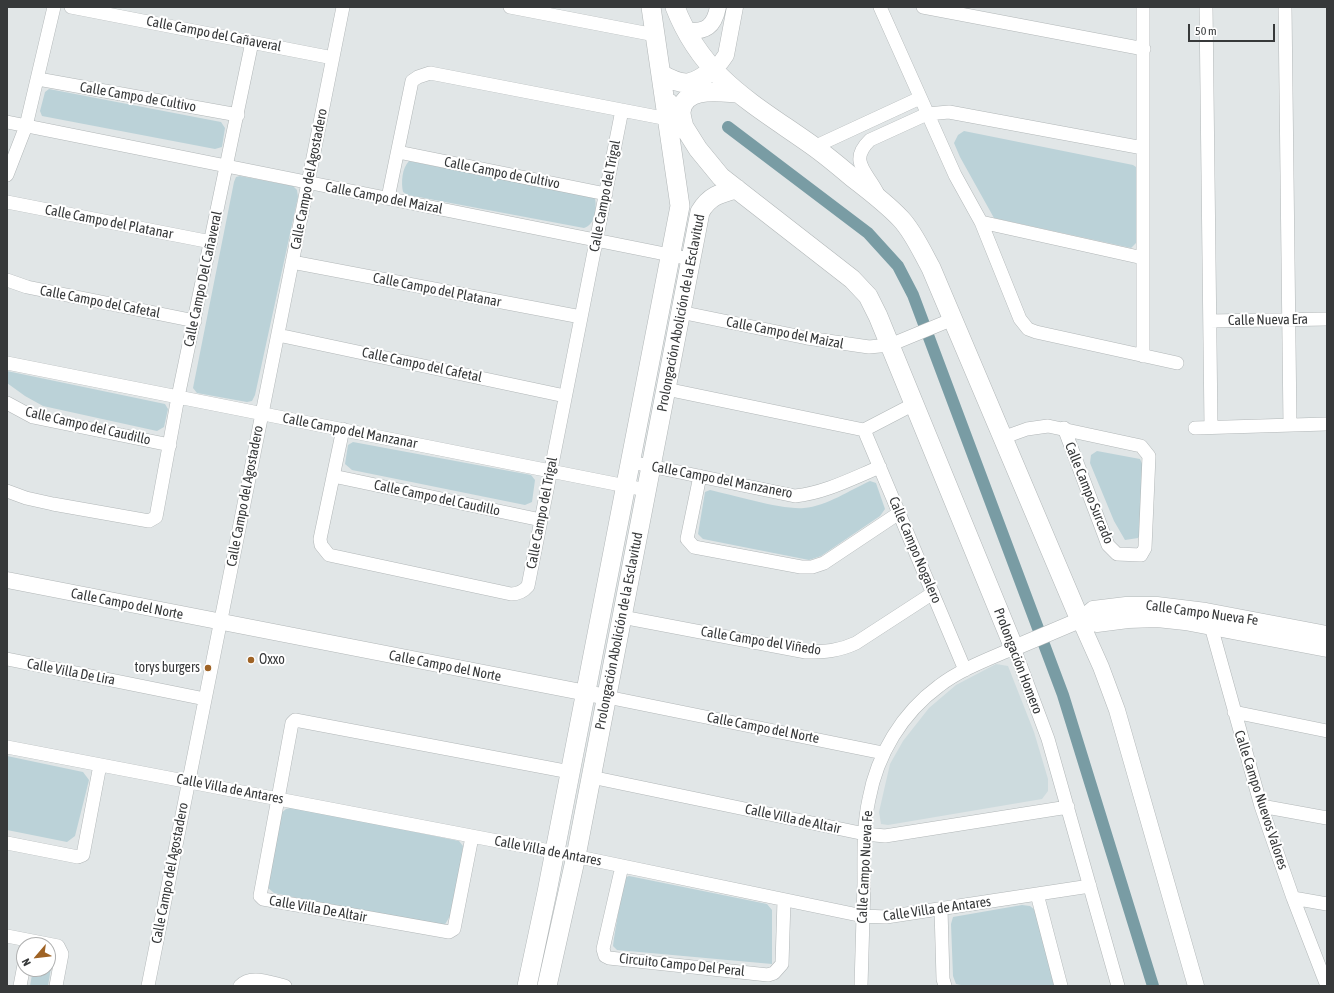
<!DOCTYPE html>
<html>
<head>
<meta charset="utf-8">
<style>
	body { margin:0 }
	#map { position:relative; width:1334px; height:993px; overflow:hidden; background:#e1e6e7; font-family:"Asap Condensed",sans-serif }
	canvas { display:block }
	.frame { position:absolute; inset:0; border:8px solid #37393a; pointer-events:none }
	.north { position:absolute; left:16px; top:937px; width:40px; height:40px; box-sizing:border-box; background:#fff; border:1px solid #afb0b0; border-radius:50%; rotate:242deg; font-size:11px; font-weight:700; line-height:16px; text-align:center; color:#37393a }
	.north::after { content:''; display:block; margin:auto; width:14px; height:18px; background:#9f6325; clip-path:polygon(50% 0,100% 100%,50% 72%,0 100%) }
	.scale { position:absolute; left:1188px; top:24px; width:87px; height:18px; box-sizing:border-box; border:2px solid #37393a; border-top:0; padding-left:5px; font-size:12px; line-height:14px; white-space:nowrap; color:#37393a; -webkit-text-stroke:3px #fff; paint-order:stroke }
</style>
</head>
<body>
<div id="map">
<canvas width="1334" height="993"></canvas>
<div class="frame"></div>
<div class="north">N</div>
<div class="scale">50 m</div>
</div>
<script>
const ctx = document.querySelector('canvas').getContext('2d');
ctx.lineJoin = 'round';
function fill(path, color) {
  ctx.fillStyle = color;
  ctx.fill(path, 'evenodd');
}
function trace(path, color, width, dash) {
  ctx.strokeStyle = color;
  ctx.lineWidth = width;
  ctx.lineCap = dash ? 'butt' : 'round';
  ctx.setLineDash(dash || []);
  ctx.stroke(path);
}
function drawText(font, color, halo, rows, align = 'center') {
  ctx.font = font + ' "Asap Condensed",sans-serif';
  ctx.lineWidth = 4;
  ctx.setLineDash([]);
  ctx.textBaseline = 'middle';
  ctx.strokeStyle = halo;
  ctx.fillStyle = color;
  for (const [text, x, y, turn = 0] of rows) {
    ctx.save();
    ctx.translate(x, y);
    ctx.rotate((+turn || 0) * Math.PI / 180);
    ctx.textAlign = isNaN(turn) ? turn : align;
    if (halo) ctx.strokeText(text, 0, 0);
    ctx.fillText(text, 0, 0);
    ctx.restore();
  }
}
fill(new Path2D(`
	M 996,664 L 1008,666 L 1034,732 L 1048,779 L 1048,791 L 1042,799 L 888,825 L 881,824 L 879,812 L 890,764 L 903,741 L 929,708 L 956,685 Z`), '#cddbde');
fill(new Path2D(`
	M 49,89 L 221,122 L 225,128 L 222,147 L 215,149 L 42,116 L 40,111 L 45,92 Z
	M 964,131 L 1133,165 L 1139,169 L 1136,243 L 1131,248 L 994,218 L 960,157 L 954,143 L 958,135 Z
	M 409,161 L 587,196 L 595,198 C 597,209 595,225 584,228 L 408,195 L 403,192 C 401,182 402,168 409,161 Z
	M 240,176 L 293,186 L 297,190 L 298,197 L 255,395 L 252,401 L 247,402 L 197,393 L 193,388 L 234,182 L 236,177 Z
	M 7,371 L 165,404 L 168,409 L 164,427 L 157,431 L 43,406 L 25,396 L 7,383 Z
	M 353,442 L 531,475 L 535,480 L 532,502 L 525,505 L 352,470 L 345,464 L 348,445 Z
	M 1097,451 L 1140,459 L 1143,466 L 1142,531 L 1138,538 L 1125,540 L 1114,521 L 1090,463 L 1091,455 Z
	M 870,481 L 876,483 L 885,509 L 880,516 L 821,556 L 809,560 L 703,539 L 698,534 L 705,492 L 710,490 C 733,495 782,510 804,508 C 827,506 850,490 870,481 Z
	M 7,756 L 83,772 L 89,780 L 75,836 L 67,842 L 7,830 Z
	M 293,807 L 459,841 L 463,846 L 462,856 L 450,916 L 444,926 L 434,927 L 274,893 L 267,887 L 280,814 L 286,809 Z
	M 629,876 L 767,904 L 772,910 L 772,964 L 617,950 L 613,946 L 614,938 L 624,878 Z
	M 1022,905 L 1030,906 L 1035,910 L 1055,986 L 966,986 L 956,984 L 953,976 L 951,924 L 953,917 Z
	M 48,951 L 50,951 L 52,961 L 48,986 L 30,986 L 33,969 L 48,969 Z`), '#bbd2d8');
trace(new Path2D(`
	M 728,127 L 868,233 L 898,266 L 913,295 L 1063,695 L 1153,986`), '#799ca4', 12);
const minor = new Path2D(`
	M 71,7 L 333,58
	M 510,7 L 655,35
	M 880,7 L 955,175 L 981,222 L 1020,319 L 1028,329 L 1036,332 L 1177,363
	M 923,7 L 1144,49
	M 1206,7 L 1211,427
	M 1285,7 L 1290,425
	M 38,79 L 238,115
	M 7,122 L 690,259
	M 814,147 L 920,98
	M 398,152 L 606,194
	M 7,175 L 26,126 L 54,7
	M 877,192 C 867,172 848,161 870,140 L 927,114 L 949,112 L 1143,148
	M 388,198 L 412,81 L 418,77 L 430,73 L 668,119
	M 7,202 L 211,242
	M 981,222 L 1143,258
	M 292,262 L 581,317
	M 7,280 L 27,287 L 195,321
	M 680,312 L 807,338 L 869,347 L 890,345 L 953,319
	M 1210,321 L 1327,319
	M 278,335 L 565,396
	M 1143,356 L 1143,9
	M 7,363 L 646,490
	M 666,389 L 864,430 L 914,404
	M 7,403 L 33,417 L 170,445
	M 1195,428 L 1326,424
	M 343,429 L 320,539 L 321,545 L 329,555 L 511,594 C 518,594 523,592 528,586 L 622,110
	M 864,430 L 965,670
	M 1002,438 L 1027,429 L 1048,426 L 1141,446 L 1149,456 L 1145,548 L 1141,555 L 1117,554 L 1108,545 L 1064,428
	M 631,462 L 795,496 C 825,493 853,478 880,467
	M 333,476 L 541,520
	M 700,476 L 687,539 L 694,547 L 801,567 L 812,567 L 824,563 L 899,513
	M 7,491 L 26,498 L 53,504 L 149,521 L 156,517 L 178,397 L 252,42
	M 622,617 L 806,652 C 825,652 839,651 856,643 L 933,593
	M 1209,619 L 1261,806 L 1293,898 L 1327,986
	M 7,659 L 205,699
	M 607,697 L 883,753
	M 1234,712 L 1327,731
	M 7,747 L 555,852 L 863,916 L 886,917 L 1090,886
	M 591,777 L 865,834 L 885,836 L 1068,807
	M 1261,806 L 1327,818
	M 472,837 L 454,929 L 449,932 L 263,899 L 260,896 L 292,723 L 295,720 L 570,772
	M 7,843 L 78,857 L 83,855 L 100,765
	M 622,866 L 603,949 L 605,956 L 609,958 L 768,975 L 774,973 L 782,964 L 784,900
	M 1037,894 L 1061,986
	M 1293,898 L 1327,904
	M 941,909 L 943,979 L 945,986
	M 7,936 L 58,946 L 62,954 L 56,986
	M 20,986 L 24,965
	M 148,986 L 343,7
	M 240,986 C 251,974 270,983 285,986
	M 861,986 C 862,952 863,917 864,883 C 864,855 863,826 869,799 C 877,755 902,713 939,686 C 961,669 989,659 1014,648 L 1048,739 L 1118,986`);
const tertiary = new Path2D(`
	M 686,31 C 706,32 714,27 718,7
	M 712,70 L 721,62 L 726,55 L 735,7
	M 7,580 L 607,697
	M 1080,620 L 1101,667 L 1117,710 L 1196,986
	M 1080,620 L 1097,624 L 1128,620 L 1157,619 L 1185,622 L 1327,649
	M 1014,648 L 1080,620 L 1093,609 L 1126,605 L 1157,605 L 1206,611 L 1327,634`);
const secondary = new Path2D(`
	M 675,7 C 703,79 754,104 813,146 C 827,156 840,167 853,178 C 870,191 887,204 901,219 C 914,233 922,252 931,268 L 1080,620
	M 661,74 C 684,87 692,86 712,70
	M 669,103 L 698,149 L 721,177 L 852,279 L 868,296 L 878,316 L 1014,648
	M 684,127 C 683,123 681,116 681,112 C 683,86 720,92 736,93
	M 527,986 L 547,892 L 680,206 L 651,7
	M 547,986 L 576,856 L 700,212 C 709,196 720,193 737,189`);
trace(minor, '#b2b7b8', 14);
trace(tertiary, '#b2b7b8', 17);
trace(secondary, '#b2b7b8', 20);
trace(minor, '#fff', 13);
trace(tertiary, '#fff', 16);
trace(secondary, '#fff', 19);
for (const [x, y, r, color] of [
	[251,660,4,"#9f6325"],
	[208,668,4,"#9f6325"]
]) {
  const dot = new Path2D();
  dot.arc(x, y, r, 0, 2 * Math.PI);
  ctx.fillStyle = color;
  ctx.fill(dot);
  trace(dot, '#fff', 1.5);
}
drawText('14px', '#37393a', '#fff', [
	["Calle Campo del Cañaveral",214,34,11],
	["Calle Campo de Cultivo",138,97,10],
	["Calle Campo de Cultivo",502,173,11],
	["Calle Campo del Agostadero",309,179,-79],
	["Calle Campo del Trigal",605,196,-79],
	["Calle Campo del Maizal",384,198,11],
	["Calle Campo del Platanar",109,222,11],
	["Calle Campo Del Cañaveral",203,279,-78],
	["Calle Campo del Platanar",437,290,11],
	["Calle Campo del Cafetal",100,302,11],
	["Prolongación Abolición de la Esclavitud",681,313,-79],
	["Calle Nueva Era",1268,320,-1],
	["Calle Campo del Maizal",785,333,11],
	["Calle Campo del Cafetal",422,365,12],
	["Calle Campo del Caudillo",88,426,13],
	["Calle Campo del Manzanar",350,431,11],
	["Calle Campo del Manzanero",722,480,11],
	["Calle Campo Surcado",1089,493,68],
	["Calle Campo del Agostadero",245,496,-79],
	["Calle Campo del Caudillo",437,498,12],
	["Calle Campo del Trigal",542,513,-79],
	["Calle Campo Nogalero",915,550,67],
	["Calle Campo del Norte",127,604,11],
	["Calle Campo Nueva Fe",1202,613,8],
	["Prolongación Abolición de la Esclavitud",619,631,-79],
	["Calle Campo del Viñedo",761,641,9],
	["Prolongación Homero",1018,661,69],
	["Calle Campo del Norte",445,666,11],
	["Calle Villa De Lira",71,672,11],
	["Calle Campo del Norte",763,728,11],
	["Calle Villa de Antares",230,789,11],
	["Calle Campo Nuevos Valores",1261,800,72],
	["Calle Villa de Altair",793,819,12],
	["Calle Villa de Antares",548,851,11],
	["Calle Campo Nueva Fe",865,867,-87],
	["Calle Campo del Agostadero",170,873,-79],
	["Calle Villa De Altair",318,909,10],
	["Calle Villa de Antares",937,909,-8],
	["Circuito Campo Del Peral",682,965,6]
]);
drawText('14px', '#37393a', '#fff', [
	["Oxxo",259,660],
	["torys burgers",200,668,"right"]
], 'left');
</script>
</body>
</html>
